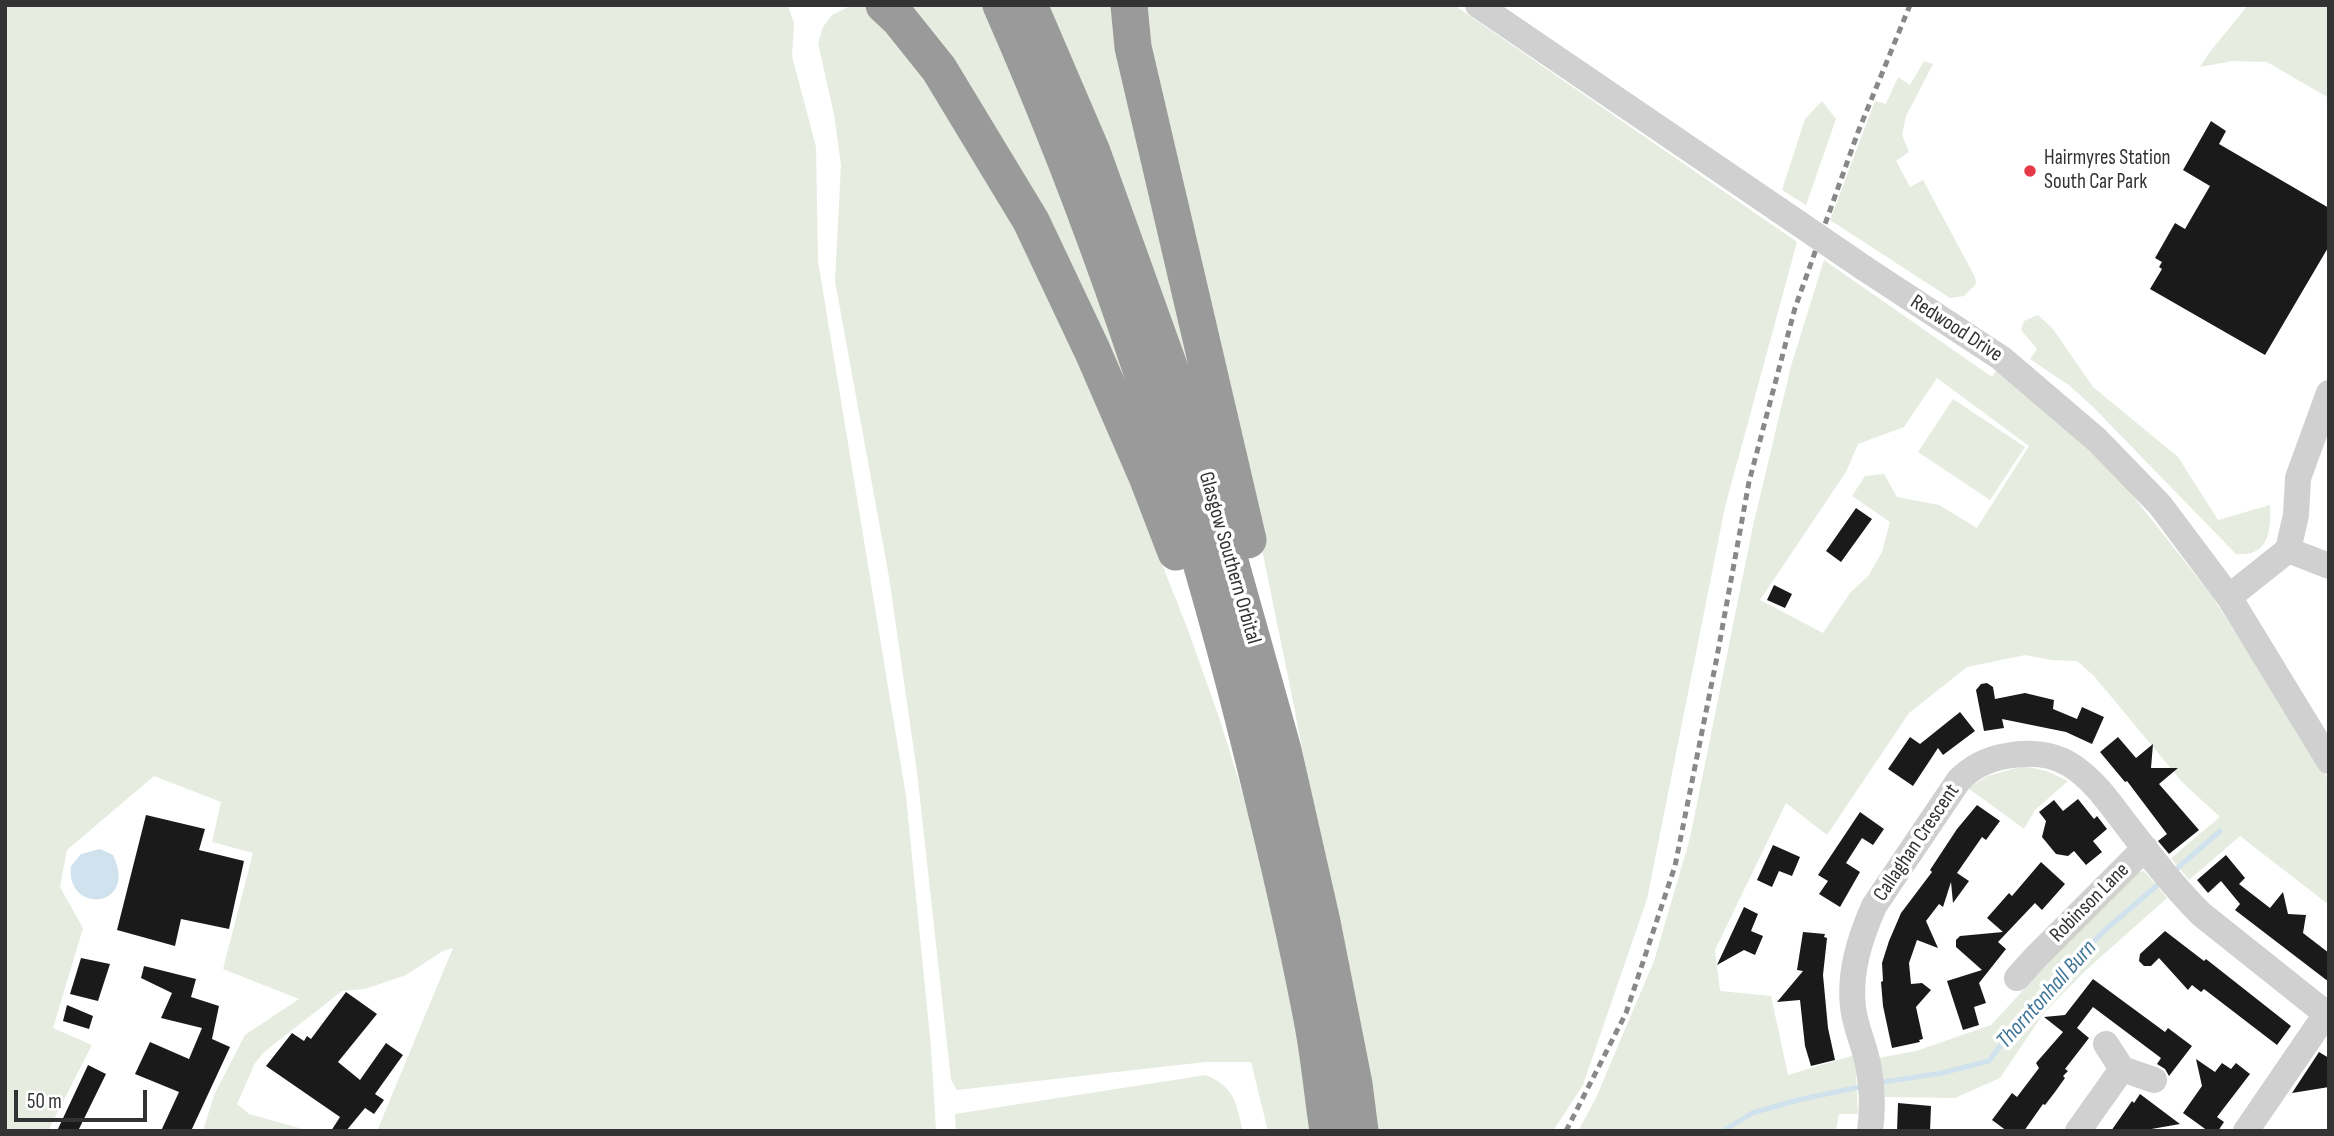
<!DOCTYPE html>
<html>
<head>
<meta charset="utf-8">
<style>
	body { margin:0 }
	#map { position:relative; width:2334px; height:1136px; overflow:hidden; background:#fff; font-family:"Sofia Sans Condensed",sans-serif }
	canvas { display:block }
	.frame { position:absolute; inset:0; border:7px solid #333; pointer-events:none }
	.scale { position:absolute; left:14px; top:1090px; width:133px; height:32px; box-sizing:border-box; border:4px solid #333; border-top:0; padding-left:9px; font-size:21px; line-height:24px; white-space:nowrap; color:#333; -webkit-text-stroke:5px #fff; paint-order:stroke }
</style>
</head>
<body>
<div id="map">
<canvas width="2334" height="1136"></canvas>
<div class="frame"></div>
<div class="scale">50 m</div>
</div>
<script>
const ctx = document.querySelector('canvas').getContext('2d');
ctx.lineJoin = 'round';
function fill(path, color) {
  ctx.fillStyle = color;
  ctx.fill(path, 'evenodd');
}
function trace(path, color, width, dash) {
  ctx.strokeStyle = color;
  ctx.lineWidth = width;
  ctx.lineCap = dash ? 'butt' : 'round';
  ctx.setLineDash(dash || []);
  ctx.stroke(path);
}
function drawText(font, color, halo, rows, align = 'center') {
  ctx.font = font + ' "Sofia Sans Condensed",sans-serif';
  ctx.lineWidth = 7;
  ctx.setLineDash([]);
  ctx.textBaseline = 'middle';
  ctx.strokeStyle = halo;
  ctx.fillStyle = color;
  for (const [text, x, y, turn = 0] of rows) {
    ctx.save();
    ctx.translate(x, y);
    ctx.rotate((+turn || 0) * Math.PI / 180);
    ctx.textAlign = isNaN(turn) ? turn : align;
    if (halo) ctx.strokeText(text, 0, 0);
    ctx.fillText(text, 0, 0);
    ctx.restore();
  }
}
fill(new Path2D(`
	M 5,5 L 788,5 L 794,23 L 792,56 L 816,147 L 818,261 L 906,796 L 931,1047 L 936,1131 L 377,1131 L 453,948 L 443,951 L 406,975 L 365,989 L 342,991 L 264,1052 L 255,1063 L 237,1104 L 249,1114 L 310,1131 L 203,1131 L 214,1095 L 245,1035 L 299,999 L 223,969 L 253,853 L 212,842 L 221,802 L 154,776 L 67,850 L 60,887 L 83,928 L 53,1028 L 92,1045 L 48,1131 L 5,1131 Z
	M 852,5 L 867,5 L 897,32 L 1026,246 L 1108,427 L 1188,630 L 1220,720 L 1258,843 L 1281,943 L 1316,1131 L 1268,1131 L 1251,1062 L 1205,1062 L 957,1090 L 951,1080 L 917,772 L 889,577 L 835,281 L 841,165 L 834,114 L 818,43 L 823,27 L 832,15 Z
	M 899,5 L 983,5 L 1002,46 L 1117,345 L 1169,511 Z
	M 1048,5 L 1121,5 L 1237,523 Z
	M 1139,5 L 1454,5 L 1797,242 L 1725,507 L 1647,899 L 1583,1085 L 1553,1131 L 1374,1131 L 1371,1104 L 1291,691 L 1229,389 Z
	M 2248,5 L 2329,5 L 2329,98 L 2267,62 L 2232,61 L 2200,67 L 2209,53 Z
	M 1924,61 L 1933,64 L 1906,116 L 1902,135 L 1909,152 L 1896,161 L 1910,187 L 1923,180 L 1975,277 L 1976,284 L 1964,296 L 1950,298 L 1830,220 L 1875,101 L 1886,104 L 1898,77 L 1910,85 Z
	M 1822,101 L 1836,119 L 1806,205 L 1782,190 L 1805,119 Z
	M 1824,260 L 1992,377 L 1996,371 L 2061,421 L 2118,477 L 2212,596 L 2329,780 L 2329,905 L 2240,836 L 2189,880 L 2171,858 L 2220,817 L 2183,783 L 2094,676 L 2077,661 L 2051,660 L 2025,655 L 1967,667 L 1909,713 L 1827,835 L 1786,803 L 1715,950 L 1720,991 L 1771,996 L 1788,1075 L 1855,1055 L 1858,1114 L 1839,1114 L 1836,1131 L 1578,1131 L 1595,1100 L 1654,961 L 1690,838 L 1753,526 L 1791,366 ZM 1937,378 L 2029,446 L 1977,528 L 1939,505 L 1897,497 L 1884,474 L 1865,476 L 1852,496 L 1890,522 L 1882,552 L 1869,575 L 1850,593 L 1823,633 L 1760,600 L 1846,472 L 1858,444 L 1904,427 Z
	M 2038,315 L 2053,329 L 2093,387 L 2178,457 L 2218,520 L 2270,505 C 2271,531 2269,557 2236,554 L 2093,407 L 2070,386 L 2030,359 L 2037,349 L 2021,330 L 2024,321 Z
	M 1953,399 L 2025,447 L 1990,500 L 1918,452 Z
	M 2023,766 L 2047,771 L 2068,781 L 2035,810 L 2024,829 L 1968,788 L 1988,776 Z
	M 2144,871 L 2167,898 L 2085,971 L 2043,1014 L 2000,1078 L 1955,1098 L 1885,1097 L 1878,1058 L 1916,1051 L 1991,1025 L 2113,893 L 2135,873 Z
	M 1206,1075 C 1236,1089 1235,1101 1243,1131 L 956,1131 L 955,1114 Z`), '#e6ecdf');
fill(new Path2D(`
	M 100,849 L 113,855 C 139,909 65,915 71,866 L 81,854 Z`), '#cfe2ee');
trace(new Path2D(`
	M 2173,872 L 2220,831
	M 1877,1083 L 1942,1073 L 1989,1061 L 2008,1035 L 2041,997 L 2103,932 L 2162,881
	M 1723,1131 L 1752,1113 L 1798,1100 L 1864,1086`), '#cfe2ee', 5);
fill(new Path2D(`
	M 2211,121 L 2226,131 L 2219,144 L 2329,208 L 2329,246 L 2265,355 L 2150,289 L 2162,269 L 2159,267 L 2162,262 L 2155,258 L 2175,223 L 2185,229 L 2210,186 L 2183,170 Z
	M 1856,508 L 1872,519 L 1841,562 L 1826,551 Z
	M 1774,585 L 1792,594 L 1785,608 L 1767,600 Z
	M 1987,683 L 1993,687 L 1995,699 L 2025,693 L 2054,700 L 2053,709 L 2077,719 L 2082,707 L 2104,717 L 2092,744 L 2066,732 L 2002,719 L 2004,728 L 1984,731 L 1976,690 L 1981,684 Z
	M 1960,712 L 1975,731 L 1943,755 L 1938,748 L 1913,786 L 1888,769 L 1910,737 L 1920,744 Z
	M 2118,737 L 2136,758 L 2153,744 L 2151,768 L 2178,768 L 2159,784 L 2199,830 L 2169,854 L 2158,841 L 2167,834 L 2127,781 L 2125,782 L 2100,752 Z
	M 2078,799 L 2094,819 L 2097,816 L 2107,829 L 2093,841 L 2102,852 L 2086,865 L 2074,851 L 2068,856 L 2056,854 L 2042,837 L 2046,821 L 2039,812 L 2054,800 L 2063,811 Z
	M 1977,805 L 2000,821 L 1986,840 L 1982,837 L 1957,873 L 1969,881 L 1953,903 L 1951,882 L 1943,907 L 1939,904 L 1926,921 L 1938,948 L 1917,940 L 1909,963 L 1911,984 L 1922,983 L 1931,990 L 1916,1007 L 1923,1039 L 1919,1040 L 1920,1042 L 1892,1048 L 1883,1006 L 1881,982 L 1883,981 L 1882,963 L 1889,941 L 1901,913 L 1932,872 L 1930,870 L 1957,829 Z
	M 1860,812 L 1884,829 L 1873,845 L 1862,838 L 1846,863 L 1860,872 L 1840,907 L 1819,894 L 1828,881 L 1818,875 Z
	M 146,815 L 205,829 L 199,850 L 244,861 L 229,929 L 181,919 L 175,946 L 117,930 Z
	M 1773,845 L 1800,857 L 1792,876 L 1779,871 L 1772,887 L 1757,880 Z
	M 2226,855 L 2245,878 L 2239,884 L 2270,908 L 2283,892 L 2288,914 L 2306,915 L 2303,933 L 2329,953 L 2329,982 L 2235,910 L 2240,904 L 2221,881 L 2208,893 L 2197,880 Z
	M 2041,862 L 2065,884 L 2042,910 L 2035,903 L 1998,942 L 2006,949 L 1979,983 L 1986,1003 L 1974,1007 L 1979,1025 L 1963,1030 L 1947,981 L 1982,970 L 1956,947 L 1956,940 L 1960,936 L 2003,932 L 1987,918 L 2009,893 L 2012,896 Z
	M 1744,907 L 1758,914 L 1751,931 L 1763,936 L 1755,955 L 1744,950 L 1717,965 Z
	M 2165,931 L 2204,961 L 2206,959 L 2291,1026 L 2277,1045 L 2204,989 L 2201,992 L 2192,985 L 2188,990 L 2159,958 L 2151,966 L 2144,966 L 2139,961 L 2140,954 Z
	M 1803,932 L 1825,934 L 1824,937 L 1827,938 L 1823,975 L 1828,1028 L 1835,1060 L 1811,1066 L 1805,1046 L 1800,1000 L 1777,1002 L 1803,971 L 1797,970 Z
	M 81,958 L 110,964 L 98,1001 L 70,994 Z
	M 144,966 L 196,979 L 191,997 L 219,1006 L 212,1039 L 230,1047 L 191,1131 L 161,1131 L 179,1092 L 135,1074 L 150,1042 L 189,1059 L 202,1028 L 161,1018 L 172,993 L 141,978 Z
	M 2093,979 L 2165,1032 L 2168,1028 L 2192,1046 L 2169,1076 L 2165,1069 L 2157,1064 L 2161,1058 L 2093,1007 L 2077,1028 L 2089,1038 L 2065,1069 L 2068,1071 L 2063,1076 L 2065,1078 L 2055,1092 L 2045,1105 L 2043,1104 L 2024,1131 L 2007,1131 L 1992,1120 L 2012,1093 L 2017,1097 L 2039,1068 L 2036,1063 L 2063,1032 L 2044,1017 L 2065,1015 Z
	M 346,992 L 377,1014 L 338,1062 L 360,1080 L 386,1043 L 403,1055 L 375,1094 L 384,1100 L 374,1114 L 365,1108 L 346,1131 L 331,1131 L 340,1117 L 266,1066 L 292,1033 L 304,1041 L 307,1036 L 311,1039 Z
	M 67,1005 L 93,1016 L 89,1029 L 63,1021 Z
	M 2319,1052 L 2329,1058 L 2329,1087 L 2292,1093 Z
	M 2196,1059 L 2215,1072 L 2222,1063 L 2231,1069 L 2236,1063 L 2250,1074 L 2217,1117 L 2224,1122 L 2218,1131 L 2208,1131 L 2183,1113 L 2202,1086 Z
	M 88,1065 L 106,1074 L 78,1131 L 57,1131 Z
	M 2140,1094 L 2180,1124 L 2140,1131 L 2111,1131 L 2132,1101 L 2134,1103 Z
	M 1898,1103 L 1931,1106 L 1930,1131 L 1897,1131 Z`), '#1a1a1a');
trace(new Path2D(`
	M 1478,5 L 1779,210
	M 1864,268 L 2001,358 L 2097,440 L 2160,505 L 2229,597 L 2329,761
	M 2288,550 L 2329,566
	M 2229,597 L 2288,550 L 2296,515 L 2298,478 L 2329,393
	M 2017,978 L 2035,958 L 2145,848
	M 2106,1044 L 2122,1069 L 2154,1080
	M 1870,1131 C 1873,1110 1872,1086 1868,1065 C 1865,1046 1855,1027 1853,1007 C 1849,972 1860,938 1874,906 L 1959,780 C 1972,767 1988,759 2006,756 C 2027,752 2051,753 2069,764 C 2094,779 2111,805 2128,827 C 2151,857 2174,887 2201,914 L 2329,1016
	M 2078,1131 L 2122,1069
	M 2246,1131 L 2326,1014`), '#d0d0d0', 26);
trace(new Path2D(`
	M 884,5 L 899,19 L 939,69 L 1031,221 L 1092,350 L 1148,479 L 1176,552
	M 1001,5 C 1098,225 1174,454 1235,686 C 1263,795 1290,904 1311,1014 C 1319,1052 1322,1092 1328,1131
	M 1029,5 L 1092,152 L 1198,447 L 1283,750 L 1322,922 L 1354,1084 L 1360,1131
	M 1129,5 L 1133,47 L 1248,540`), '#9a9a9a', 37);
trace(new Path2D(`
	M 1566,1131 L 1626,1013 L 1675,866 L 1716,662 L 1749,482 L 1795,308 L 1858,132 L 1910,5`), '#888', 5, [7, 5]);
trace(new Path2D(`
	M 1779,210 L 1864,268`), '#d0d0d0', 26);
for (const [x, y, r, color] of [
	[2030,171,7,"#e63946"]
]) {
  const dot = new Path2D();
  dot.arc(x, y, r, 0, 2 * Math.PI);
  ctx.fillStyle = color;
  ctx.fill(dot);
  trace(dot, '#fff', 2.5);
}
drawText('21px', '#333', '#fff', [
	["Hairmyres Station",2044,159],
	["South Car Park",2044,183]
], 'left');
drawText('21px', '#333', '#fff', [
	["Redwood Drive",1956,329,33],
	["Glasgow Southern Orbital",1229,558,74],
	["Callaghan Crescent",1917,843,-56],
	["Robinson Lane",2090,903,-45]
]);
drawText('italic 23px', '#3f7597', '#fff', [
	["Thorntonhall Burn",2047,995,-48]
]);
</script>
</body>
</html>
